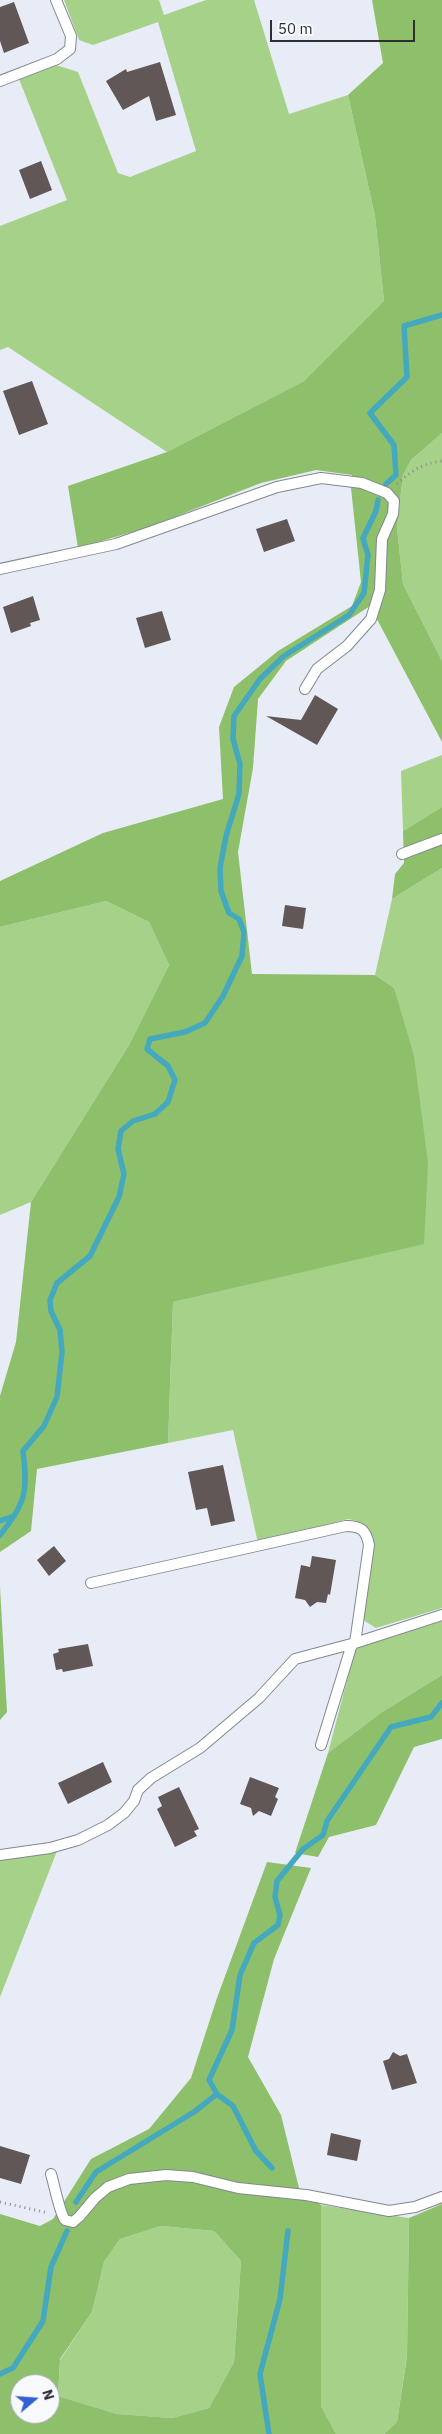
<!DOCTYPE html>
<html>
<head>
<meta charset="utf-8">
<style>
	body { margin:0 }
	#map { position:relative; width:442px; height:2434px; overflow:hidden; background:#e8ecf6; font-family:"IBM Plex Sans",sans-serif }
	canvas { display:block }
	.north { position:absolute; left:10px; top:2374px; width:50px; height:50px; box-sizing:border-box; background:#f7f9fd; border:1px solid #a7a8ac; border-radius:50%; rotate:72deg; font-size:14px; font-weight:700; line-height:20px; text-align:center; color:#2e2f33 }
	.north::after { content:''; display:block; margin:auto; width:18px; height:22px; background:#3361d1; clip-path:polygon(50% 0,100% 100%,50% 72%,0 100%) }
	.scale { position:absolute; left:270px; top:20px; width:145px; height:22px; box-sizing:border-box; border:2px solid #2e2f33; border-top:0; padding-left:6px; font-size:15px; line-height:18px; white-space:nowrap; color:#2e2f33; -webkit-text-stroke:4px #f7f9fd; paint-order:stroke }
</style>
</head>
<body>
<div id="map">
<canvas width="442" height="2434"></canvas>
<div class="north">N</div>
<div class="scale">50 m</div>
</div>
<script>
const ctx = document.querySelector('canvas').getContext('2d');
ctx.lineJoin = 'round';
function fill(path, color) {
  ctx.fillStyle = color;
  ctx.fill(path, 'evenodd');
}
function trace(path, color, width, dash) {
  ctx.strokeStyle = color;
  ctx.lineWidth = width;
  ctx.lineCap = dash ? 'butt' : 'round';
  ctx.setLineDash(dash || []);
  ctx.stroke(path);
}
fill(new Path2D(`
	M 64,0 L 159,0 L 164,15 L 206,0 L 254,0 L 289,114 L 348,95 L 375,216 L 384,301 L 304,381 L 167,452 L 8,347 L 0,350 L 0,226 L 67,200 L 19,79 L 56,65 L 78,72 L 118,173 L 130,177 L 196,151 L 158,22 L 93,45 L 79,40 Z
	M 442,433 L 442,661 L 403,584 L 397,528 L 403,475 L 411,460 Z
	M 442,755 L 442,807 L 403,831 L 401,771 Z
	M 442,868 L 442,1608 L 376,1628 L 363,1620 L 374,1542 C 369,1528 363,1521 348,1519 L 258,1543 L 233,1430 L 168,1443 L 173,1302 L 424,1243 L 394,988 L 375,975 L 392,899 Z
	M 106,901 L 149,922 L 169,965 L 129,1045 L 31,1202 L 0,1215 L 0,927 Z
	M 442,1621 L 442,1675 L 382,1712 L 328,1753 L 355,1650 L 359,1647 Z
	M 57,1851 L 0,1997 L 0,1860 Z
	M 321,2205 L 409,2218 L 407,2355 L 397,2422 L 384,2434 L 336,2434 L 321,2406 Z
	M 161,2226 L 214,2231 L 241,2261 L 234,2362 L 209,2408 L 172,2418 L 117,2414 L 58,2396 L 60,2360 L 92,2312 L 104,2262 L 120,2239 Z`), '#a6d188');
fill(new Path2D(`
	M 372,0 L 442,0 L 442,433 L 411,460 L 403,475 L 397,528 L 403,584 L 442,661 L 442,742 L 370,606 L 286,661 L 258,699 L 253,768 L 238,852 L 252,974 L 375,975 L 394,988 L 414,1056 L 428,1163 L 424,1244 L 173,1302 L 168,1443 L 37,1469 L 31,1531 L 0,1552 L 0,1396 L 16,1342 L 31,1202 L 129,1045 L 169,965 L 149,922 L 106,901 L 0,927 L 0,881 L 103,833 L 223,799 L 219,727 L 234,687 L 278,651 L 352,606 L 361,582 L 351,488 L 352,475 L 316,470 L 261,483 L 149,527 L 78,548 L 68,486 L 167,452 L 304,381 L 384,301 L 375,216 L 348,95 L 383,63 Z
	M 442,807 L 442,868 L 392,899 L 395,874 L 404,863 L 403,831 Z
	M 0,1587 L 7,1712 L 0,1720 Z
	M 442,1675 L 442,1739 L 414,1747 L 376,1825 L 329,1837 L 318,1857 L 295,1853 L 328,1753 L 382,1712 Z
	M 267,1862 L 311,1868 L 274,1959 L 248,2057 L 281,2115 L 299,2188 L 321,2205 L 321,2406 L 336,2434 L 0,2434 L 0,2214 L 40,2226 L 53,2219 L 91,2159 L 149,2129 L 191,2078 L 217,1998 ZM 161,2226 L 214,2231 L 241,2261 L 234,2362 L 209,2408 L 172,2418 L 117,2414 L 58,2396 L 60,2359 L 92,2312 L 104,2262 L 120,2239 ZM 20,2384 L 50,2384 L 50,2414 L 20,2414 Z
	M 442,2204 L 442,2434 L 384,2434 L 397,2422 L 407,2356 L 409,2218 Z`), '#8ebf6a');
trace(new Path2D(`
	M 386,484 L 396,475 L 394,445 L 370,413 L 407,377 L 404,326 L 442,315
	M 0,1521 L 14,1516
	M 0,1535 C 26,1503 28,1492 23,1451 L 44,1426 L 57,1397 L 62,1352 L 60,1330 L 51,1311 L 50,1300 L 57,1283 L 90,1256 L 119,1197 L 124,1174 L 118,1149 L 121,1131 L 133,1121 L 155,1114 L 168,1102 L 175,1080 L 168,1066 L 147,1049 L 150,1039 L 185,1032 L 205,1023 L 223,996 L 242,956 L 244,932 L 239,919 L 229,913 L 221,891 L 220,868 L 226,836 L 239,794 L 240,764 L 233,739 L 234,716 L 260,679 L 284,656 L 349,615 L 364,593 L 368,555 L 363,538 L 376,511 L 378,500
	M 272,2168 L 256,2151 L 233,2106 L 217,2094 L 209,2080 L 232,2030 L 240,1975 L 254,1943 L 278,1925 L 280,1915 L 275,1897 L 277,1881 L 303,1849 L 323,1835 L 327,1821 L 391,1727 L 431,1717 L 442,1703
	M 76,2202 L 96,2172 L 194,2112 L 217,2094
	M 0,2374 L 13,2368 L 43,2321 L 51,2267 L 67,2231
	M 269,2434 L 260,2374 L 280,2299 L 288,2231`), '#44a9be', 5.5);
fill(new Path2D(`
	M 14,2 L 29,43 L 4,53 L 0,41 L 0,7 Z
	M 160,62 L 176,115 L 156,121 L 149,96 L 123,110 L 106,81 L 126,69 L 127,72 Z
	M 41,161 L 52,190 L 30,199 L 19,170 Z
	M 32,381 L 48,424 L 19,435 L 3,391 Z
	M 287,519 L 295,541 L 264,552 L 256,529 Z
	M 33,596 L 40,620 L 30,623 L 31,626 L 11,633 L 3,607 Z
	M 162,611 L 171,640 L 145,648 L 136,618 Z
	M 315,695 L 338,709 L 317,745 L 266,716 L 301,720 Z
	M 285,905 L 306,908 L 303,929 L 282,926 Z
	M 223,1465 L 235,1521 L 211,1526 L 207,1508 L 196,1510 L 188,1472 Z
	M 54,1546 L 66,1561 L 49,1576 L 37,1560 Z
	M 312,1556 L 336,1560 L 330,1595 L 328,1594 L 326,1603 L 317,1602 L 310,1607 L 305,1600 L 295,1598 L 301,1565 L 310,1567 Z
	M 88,1644 L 93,1666 L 63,1672 L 62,1669 L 56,1670 L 53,1654 L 59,1652 L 58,1649 Z
	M 103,1762 L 112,1782 L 68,1804 L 58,1783 Z
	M 250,1777 L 279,1788 L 275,1797 L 278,1799 L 271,1816 L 259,1811 L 253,1816 L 251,1808 L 240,1804 Z
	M 179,1787 L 199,1829 L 194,1831 L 197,1836 L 175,1847 L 157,1809 L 162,1806 L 158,1797 Z
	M 393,2052 L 400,2056 L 407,2054 L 417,2083 L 392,2090 L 383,2061 L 389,2059 Z
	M 331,2133 L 361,2140 L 357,2161 L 327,2155 Z
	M 0,2146 L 30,2155 L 21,2184 L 0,2178 Z`), '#625757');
const service = new Path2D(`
	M 0,81 L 57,59 L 70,49 L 71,36 L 56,0
	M 0,569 L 116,544 L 277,487 L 321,478 L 362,483 L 387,493 L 394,501 L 393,514 L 382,539 L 380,590 L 371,619 L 347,646 L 317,669 L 305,689
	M 402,854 L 442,839
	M 91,1583 L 346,1526 C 361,1526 366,1530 369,1545 L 355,1643
	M 321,1745 L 352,1644
	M 0,1855 L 50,1848 L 78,1840 L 108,1825 L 124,1813 L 134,1801 L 138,1790 L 151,1778 L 200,1748 L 259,1698 L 295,1659 L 355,1643 L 442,1615
	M 51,2174 C 55,2187 59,2211 65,2220 L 73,2222 L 79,2217 L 95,2198 L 108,2187 L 129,2179 L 166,2175 L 193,2177 L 238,2188 L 306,2195 L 389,2211 L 415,2207 L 442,2197`);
trace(service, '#838790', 12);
trace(new Path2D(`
	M 397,484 C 411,471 423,463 442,461
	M 0,2202 L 48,2213`), '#8b8d94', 3, [1, 4]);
trace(service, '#fff', 10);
</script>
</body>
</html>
